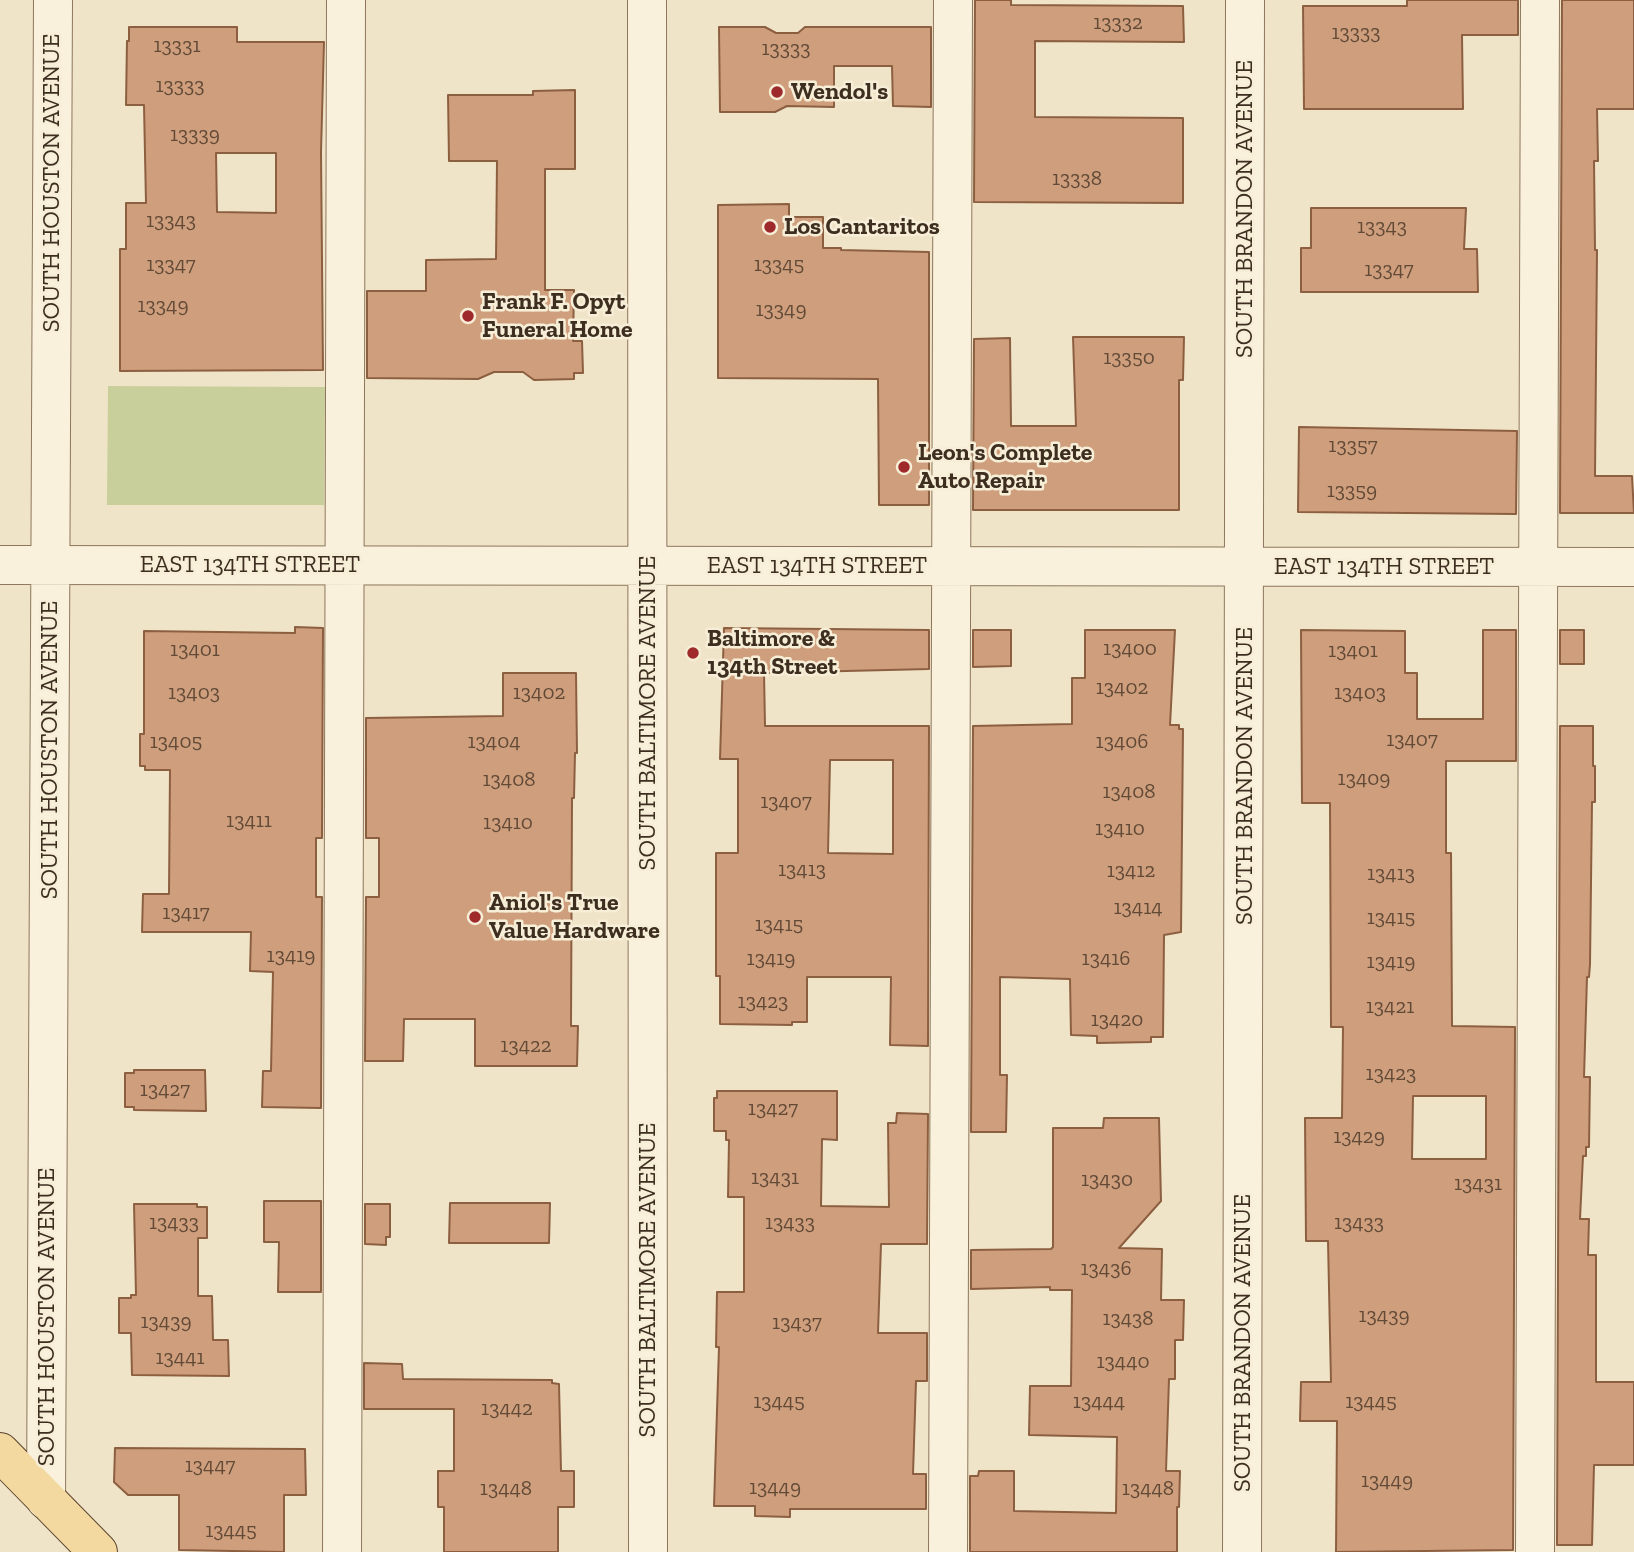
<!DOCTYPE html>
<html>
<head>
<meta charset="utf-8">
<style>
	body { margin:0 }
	canvas { display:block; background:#f0e4c8 }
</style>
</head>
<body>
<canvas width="1634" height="1552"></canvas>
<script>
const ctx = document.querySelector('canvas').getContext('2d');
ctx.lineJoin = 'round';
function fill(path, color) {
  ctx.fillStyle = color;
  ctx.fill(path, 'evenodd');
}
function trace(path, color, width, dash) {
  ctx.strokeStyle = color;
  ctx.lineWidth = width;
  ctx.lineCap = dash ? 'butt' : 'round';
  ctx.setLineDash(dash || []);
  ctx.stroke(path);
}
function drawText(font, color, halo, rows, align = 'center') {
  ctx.font = font + ' "Zilla Slab",serif';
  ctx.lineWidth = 5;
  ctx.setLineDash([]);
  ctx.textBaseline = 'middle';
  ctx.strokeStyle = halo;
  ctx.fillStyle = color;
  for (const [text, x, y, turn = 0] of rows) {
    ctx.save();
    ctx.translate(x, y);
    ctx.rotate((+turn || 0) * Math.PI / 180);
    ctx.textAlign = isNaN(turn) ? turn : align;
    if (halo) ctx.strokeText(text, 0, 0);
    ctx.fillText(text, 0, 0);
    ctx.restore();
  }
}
fill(new Path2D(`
	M 108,386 L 325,387 L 324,505 L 107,505 Z`), '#c9cf9b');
const building = new Path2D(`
	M 975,0 L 1011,0 L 1011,5 L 1183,6 L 1184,42 L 1035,41 L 1035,117 L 1183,118 L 1183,203 L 974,202 Z
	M 1407,0 L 1518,0 L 1518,35 L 1462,35 L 1463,109 L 1304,109 L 1303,6 L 1407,6 Z
	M 1562,0 L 1634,0 L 1634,109 L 1597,109 L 1598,161 L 1594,161 L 1595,250 L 1597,250 L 1595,476 L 1632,476 L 1634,513 L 1560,513 Z
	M 129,27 L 237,27 L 237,42 L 324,42 L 321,152 L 323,370 L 120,371 L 120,249 L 126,249 L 126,203 L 146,203 L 144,105 L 126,105 L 127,41 L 129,41 ZM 216,153 L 276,153 L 276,213 L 217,212 Z
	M 719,27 L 765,27 L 776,33 L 798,33 L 805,27 L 931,27 L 931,107 L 893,106 L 892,66 L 834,66 L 834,107 L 787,106 L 775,112 L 720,112 Z
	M 575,90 L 575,169 L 545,169 L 545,290 L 574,290 L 573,341 L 582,341 L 583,373 L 574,373 L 574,379 L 534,380 L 523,372 L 494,372 L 478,379 L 367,378 L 367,291 L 426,291 L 426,260 L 496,259 L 497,161 L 449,161 L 448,95 L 533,95 L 533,91 Z
	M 789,204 L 789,217 L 823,217 L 823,248 L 841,248 L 841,250 L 929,252 L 929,505 L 879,505 L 878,379 L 718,378 L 718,205 Z
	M 1311,208 L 1466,208 L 1464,249 L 1477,249 L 1478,292 L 1301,292 L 1301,248 L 1311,248 Z
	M 1073,337 L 1184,337 L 1183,380 L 1179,380 L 1179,510 L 973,510 L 974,339 L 1010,338 L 1011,426 L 1076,426 Z
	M 1299,427 L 1517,431 L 1516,514 L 1298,512 Z
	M 295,627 L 323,628 L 322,838 L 316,838 L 316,897 L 322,897 L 321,1108 L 262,1107 L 263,1071 L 271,1071 L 273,972 L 250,971 L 251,932 L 142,932 L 143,894 L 169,894 L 170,770 L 145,770 L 145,766 L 140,766 L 140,734 L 144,734 L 144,631 L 295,633 Z
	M 724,628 L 929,630 L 929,669 L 764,673 L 765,726 L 929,726 L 928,1046 L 890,1045 L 891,977 L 807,977 L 807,1022 L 792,1022 L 792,1025 L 720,1024 L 720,976 L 716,976 L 716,853 L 738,853 L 738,759 L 720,759 ZM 830,760 L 893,760 L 893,854 L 828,853 Z
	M 973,630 L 1011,630 L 1011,666 L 973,667 Z
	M 1085,630 L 1175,630 L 1170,725 L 1179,725 L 1179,729 L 1183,729 L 1181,932 L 1164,935 L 1163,1037 L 1151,1037 L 1151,1042 L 1097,1043 L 1097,1036 L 1071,1035 L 1070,979 L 1000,977 L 1000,1075 L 1007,1075 L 1006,1132 L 971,1132 L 973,726 L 1072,724 L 1072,678 L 1085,678 Z
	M 1301,630 L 1405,631 L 1405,673 L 1417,673 L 1417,719 L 1483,719 L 1483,630 L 1516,630 L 1516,761 L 1446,761 L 1446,853 L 1451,853 L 1452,1026 L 1515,1027 L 1513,1550 L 1336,1552 L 1337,1421 L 1300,1421 L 1301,1382 L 1331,1382 L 1328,1241 L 1306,1241 L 1305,1118 L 1342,1118 L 1343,1027 L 1331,1027 L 1330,803 L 1302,803 ZM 1413,1096 L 1486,1096 L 1486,1159 L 1412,1159 Z
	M 1560,630 L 1584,630 L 1584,664 L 1560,664 Z
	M 503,673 L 576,673 L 577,753 L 575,753 L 574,798 L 572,798 L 571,1026 L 578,1026 L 577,1066 L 475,1066 L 475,1019 L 404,1019 L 403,1061 L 365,1061 L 366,897 L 379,897 L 379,838 L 366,838 L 366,718 L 503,716 Z
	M 1560,726 L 1593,726 L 1593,766 L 1595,766 L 1595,802 L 1592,802 L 1590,964 L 1589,977 L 1587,977 L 1584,1077 L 1590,1077 L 1589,1147 L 1586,1147 L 1586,1156 L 1583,1156 L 1580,1219 L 1589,1219 L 1588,1255 L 1596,1255 L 1596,1382 L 1634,1382 L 1634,1465 L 1594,1465 L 1592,1545 L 1557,1545 Z
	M 134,1070 L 205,1070 L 206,1111 L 134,1110 L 134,1107 L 125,1107 L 125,1073 L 134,1073 Z
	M 717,1091 L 837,1091 L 837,1140 L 822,1139 L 821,1206 L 889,1207 L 888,1123 L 896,1123 L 897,1113 L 928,1114 L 927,1244 L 881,1244 L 878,1333 L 927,1333 L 927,1381 L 916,1381 L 913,1474 L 926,1474 L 926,1509 L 790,1509 L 790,1517 L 755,1516 L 755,1506 L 714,1506 L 719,1347 L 716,1347 L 717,1292 L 744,1292 L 744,1197 L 728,1197 L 729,1140 L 726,1140 L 726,1131 L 714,1131 L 714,1098 L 717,1098 Z
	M 1104,1118 L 1159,1118 L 1161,1201 L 1119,1248 L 1162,1249 L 1161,1300 L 1184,1300 L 1183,1340 L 1175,1340 L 1175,1379 L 1169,1379 L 1166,1471 L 1180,1471 L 1179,1507 L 1177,1507 L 1177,1552 L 970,1552 L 970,1476 L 978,1476 L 979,1471 L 1014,1471 L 1014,1511 L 1116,1513 L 1117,1437 L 1029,1435 L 1030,1386 L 1071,1386 L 1072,1290 L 1050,1290 L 1050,1287 L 971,1289 L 971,1250 L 1051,1249 L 1053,1247 L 1053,1128 L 1103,1128 Z
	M 264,1201 L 321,1201 L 321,1292 L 278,1292 L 279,1242 L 264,1242 Z
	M 450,1203 L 550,1203 L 549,1243 L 449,1243 Z
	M 134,1204 L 197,1204 L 197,1207 L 207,1207 L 207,1238 L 198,1238 L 198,1296 L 212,1296 L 213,1340 L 228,1340 L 229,1376 L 132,1375 L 131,1333 L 119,1333 L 119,1298 L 131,1298 L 131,1295 L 136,1295 Z
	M 365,1204 L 390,1204 L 390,1237 L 386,1237 L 386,1245 L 365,1244 Z
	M 364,1363 L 402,1364 L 403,1379 L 552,1380 L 552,1383 L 559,1384 L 561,1471 L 574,1471 L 574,1507 L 558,1507 L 558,1552 L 444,1552 L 444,1507 L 438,1507 L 438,1471 L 454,1471 L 454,1409 L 364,1409 Z
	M 115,1448 L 305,1449 L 306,1495 L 284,1495 L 284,1552 L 179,1550 L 179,1495 L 128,1495 L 114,1482 Z`);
fill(building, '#cf9f7d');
trace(building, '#8d5f41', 2);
const minor = new Path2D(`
	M 647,0 L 648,1552
	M 0,565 L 1634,567
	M 46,1500 L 53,0
	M 342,1552 L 346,0
	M 948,1552 L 953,0
	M 1242,1552 L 1245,0
	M 1535,1552 L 1540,0`);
const major = new Path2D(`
	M 0,1452 L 98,1552`);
trace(minor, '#8d765c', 40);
trace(major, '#5b4430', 40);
trace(minor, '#faf1dc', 38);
trace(major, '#f3d9a0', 38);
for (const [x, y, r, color] of [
	[777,92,7,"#9e2a2b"],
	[770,227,7,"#9e2a2b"],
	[468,316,7,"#9e2a2b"],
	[904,467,7,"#9e2a2b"],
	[693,653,7,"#9e2a2b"],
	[475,917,7,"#9e2a2b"]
]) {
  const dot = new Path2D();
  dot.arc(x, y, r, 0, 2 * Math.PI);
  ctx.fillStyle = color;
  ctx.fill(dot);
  trace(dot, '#f7eed8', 2.5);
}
drawText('21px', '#624a37', null, [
	["13332",1118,23],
	["13333",1356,33],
	["13331",177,46],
	["13333",786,49],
	["13333",180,86],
	["13339",195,135],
	["13338",1077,179],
	["13343",171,221],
	["13343",1382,227],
	["13347",171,265],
	["13345",779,265],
	["13347",1389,270],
	["13349",163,306],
	["13349",781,310],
	["13350",1129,358],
	["13357",1353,446],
	["13359",1352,491],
	["13400",1130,649],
	["13401",195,650],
	["13401",1353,651],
	["13402",1122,688],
	["13403",194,693],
	["13402",539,693],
	["13403",1360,693],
	["13407",1412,740],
	["13405",176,742],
	["13404",494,742],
	["13406",1122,742],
	["13409",1364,779],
	["13408",509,780],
	["13408",1129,792],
	["13407",786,802],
	["13411",249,821],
	["13410",508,823],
	["13410",1120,829],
	["13413",802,870],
	["13412",1131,871],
	["13413",1391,874],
	["13414",1138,908],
	["13417",186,913],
	["13415",1391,918],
	["13415",779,925],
	["13419",291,956],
	["13419",771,959],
	["13416",1106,959],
	["13419",1391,962],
	["13423",763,1002],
	["13421",1390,1007],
	["13420",1117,1020],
	["13422",526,1046],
	["13423",1391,1074],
	["13427",165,1090],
	["13427",773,1109],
	["13429",1359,1137],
	["13431",775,1178],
	["13430",1107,1180],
	["13431",1478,1184],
	["13433",174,1223],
	["13433",790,1223],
	["13433",1359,1223],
	["13436",1106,1269],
	["13439",1384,1316],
	["13438",1128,1319],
	["13439",166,1322],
	["13437",797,1323],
	["13441",180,1358],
	["13440",1123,1362],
	["13445",779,1402],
	["13444",1099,1402],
	["13445",1371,1402],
	["13442",507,1409],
	["13447",210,1466],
	["13449",1387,1481],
	["13449",775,1488],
	["13448",506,1489],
	["13448",1148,1489],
	["13445",231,1531]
]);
drawText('bold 24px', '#3d2e20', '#f7eed8', [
	["Wendol's",791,92],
	["Los Cantaritos",784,227],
	["Frank F. Opyt",482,302],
	["Funeral Home",482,330],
	["Leon's Complete",918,453],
	["Auto Repair",918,481],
	["Baltimore &",707,639],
	["134th Street",707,667],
	["Aniol's True",489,903],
	["Value Hardware",489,931]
], 'left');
drawText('24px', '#3d2e20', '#f7eed8', [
	["SOUTH HOUSTON AVENUE",52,183,-90],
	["SOUTH BRANDON AVENUE",1245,209,-90],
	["EAST 134TH STREET",250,565],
	["EAST 134TH STREET",817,566],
	["EAST 134TH STREET",1384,567],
	["SOUTH BALTIMORE AVENUE",648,713,-90],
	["SOUTH HOUSTON AVENUE",50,750,-90],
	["SOUTH BRANDON AVENUE",1245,776,-90],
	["SOUTH BALTIMORE AVENUE",648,1280,-90],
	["SOUTH HOUSTON AVENUE",47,1317,-90],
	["SOUTH BRANDON AVENUE",1243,1343,-90]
]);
</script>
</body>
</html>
